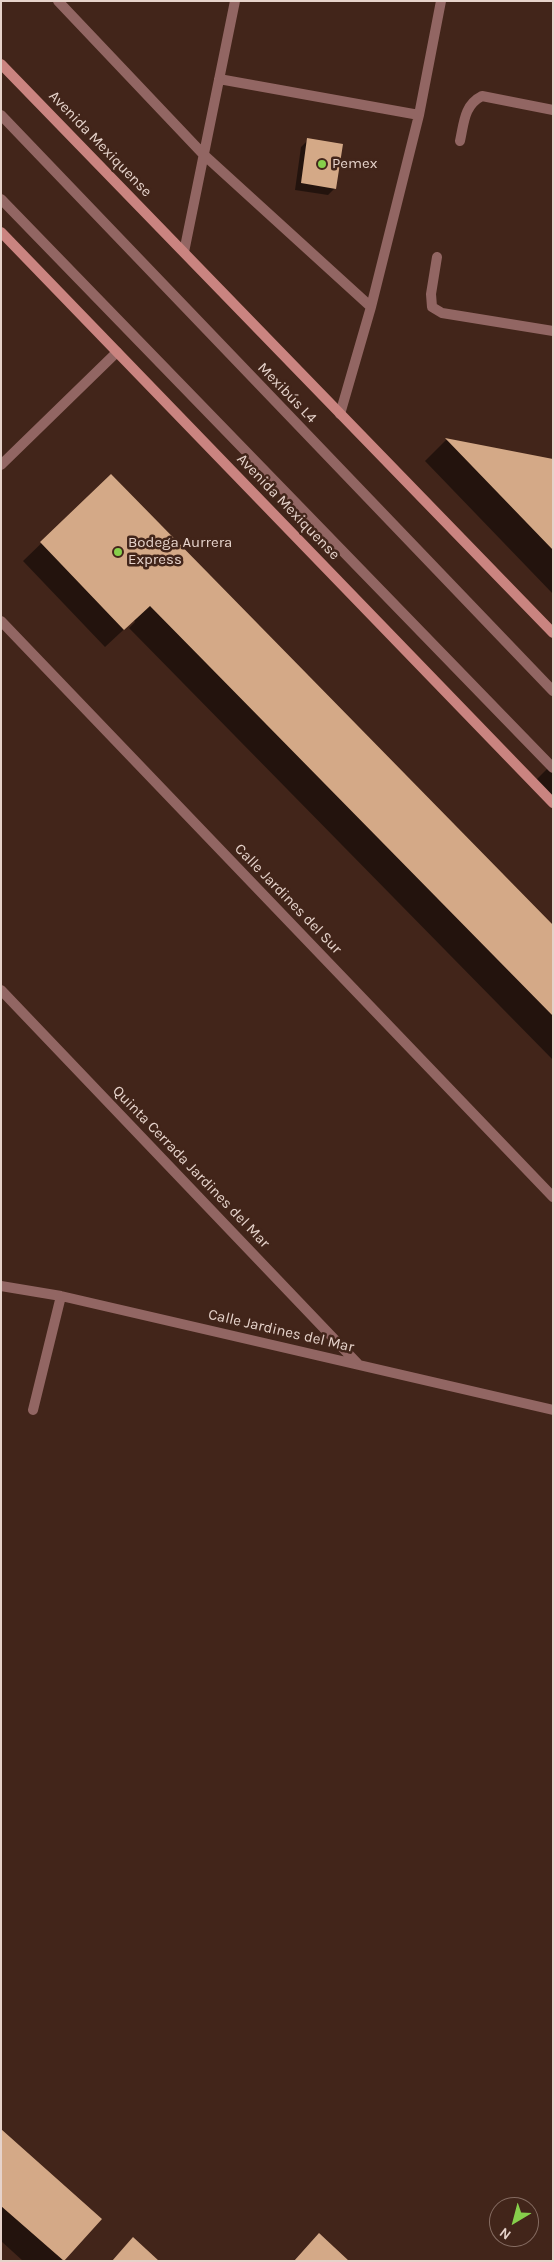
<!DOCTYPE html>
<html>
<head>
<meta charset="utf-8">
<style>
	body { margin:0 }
	#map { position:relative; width:554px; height:2262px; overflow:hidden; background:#42251a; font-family:Karla,sans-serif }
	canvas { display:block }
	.frame { position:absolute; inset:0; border:2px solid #e6d3cb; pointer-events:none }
	.north { position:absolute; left:489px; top:2197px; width:50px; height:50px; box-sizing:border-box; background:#42251a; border:1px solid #846b61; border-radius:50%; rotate:217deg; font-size:14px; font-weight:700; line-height:20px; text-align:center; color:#e6d3cb }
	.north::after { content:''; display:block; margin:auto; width:18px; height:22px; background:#86cf4b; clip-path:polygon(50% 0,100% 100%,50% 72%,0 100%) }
</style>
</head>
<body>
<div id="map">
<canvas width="554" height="2262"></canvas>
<div class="frame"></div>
<div class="north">N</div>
</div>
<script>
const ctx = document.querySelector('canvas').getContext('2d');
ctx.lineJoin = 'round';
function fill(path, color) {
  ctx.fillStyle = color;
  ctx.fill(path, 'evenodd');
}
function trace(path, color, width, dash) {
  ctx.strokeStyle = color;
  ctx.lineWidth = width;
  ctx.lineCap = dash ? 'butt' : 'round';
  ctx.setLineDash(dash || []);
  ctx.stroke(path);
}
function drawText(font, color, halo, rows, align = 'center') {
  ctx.font = font + ' Karla,sans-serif';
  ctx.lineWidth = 5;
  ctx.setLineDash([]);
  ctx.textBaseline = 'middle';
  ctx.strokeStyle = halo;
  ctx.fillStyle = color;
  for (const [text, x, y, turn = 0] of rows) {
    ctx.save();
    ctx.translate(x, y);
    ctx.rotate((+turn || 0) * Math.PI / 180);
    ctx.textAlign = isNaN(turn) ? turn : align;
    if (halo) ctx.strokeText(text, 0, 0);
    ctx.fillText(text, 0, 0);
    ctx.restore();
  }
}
fill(new Path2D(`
	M 308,140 L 335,188 L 328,195 L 295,190 L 301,147 Z
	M 446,440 L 553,460 L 553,594 L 425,461 Z
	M 111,476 L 553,927 L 553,1060 L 129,628 L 135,622 L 134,620 L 105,647 L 23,561 Z
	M 553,763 L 553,798 L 536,780 Z
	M 1,2131 L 100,2219 L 63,2261 L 23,2261 L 1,2241 Z`), '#0007');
fill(new Path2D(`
	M 307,138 L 343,144 L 336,189 L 301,183 Z
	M 445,438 L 553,459 L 553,550 Z
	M 111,474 L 553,925 L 553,1016 L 150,606 L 124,630 L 40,542 Z
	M 1,2129 L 102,2219 L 64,2261 L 1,2206 Z
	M 319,2233 L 349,2261 L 294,2261 Z
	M 133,2237 L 159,2261 L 112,2261 Z`), '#d4a987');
trace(new Path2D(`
	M 58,1 L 203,154 L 371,307 L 340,414
	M 219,79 L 419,115 L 371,307
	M 1,115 L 553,691
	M 419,115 L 441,1
	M 1,199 L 553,768
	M 184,252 L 235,1`), '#926663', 10);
trace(new Path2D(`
	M 460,141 C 464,123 464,105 482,96 L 553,110
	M 437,257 L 431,294 L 432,307 L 442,313 L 553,331
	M 1,465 L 117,352
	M 1,621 L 553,1197
	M 1,990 L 358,1364
	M 1,1286 L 61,1296 L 553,1410
	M 33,1410 L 61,1296`), '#926663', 10);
trace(new Path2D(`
	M 1,64 L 553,633
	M 1,232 L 553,803`), '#ca8480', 10);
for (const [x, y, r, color] of [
	[322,164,5,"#86cf4b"],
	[118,552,5,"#86cf4b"]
]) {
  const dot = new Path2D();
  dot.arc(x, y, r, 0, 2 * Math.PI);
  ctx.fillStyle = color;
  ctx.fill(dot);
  trace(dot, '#42251a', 2);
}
drawText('15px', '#e6d3cb', '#42251a', [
	["Avenida Mexiquense",100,144,46],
	["Mexibús L4",287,393,46],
	["Avenida Mexiquense",288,507,46],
	["Calle Jardines del Sur",288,899,46],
	["Quinta Cerrada Jardines del Mar",191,1167,46],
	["Calle Jardines del Mar",281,1331,13]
]);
drawText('15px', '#e6d3cb', '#42251a', [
	["Pemex",332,164],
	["Bodega Aurrera",128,543],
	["Express",128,560]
], 'left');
</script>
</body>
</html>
